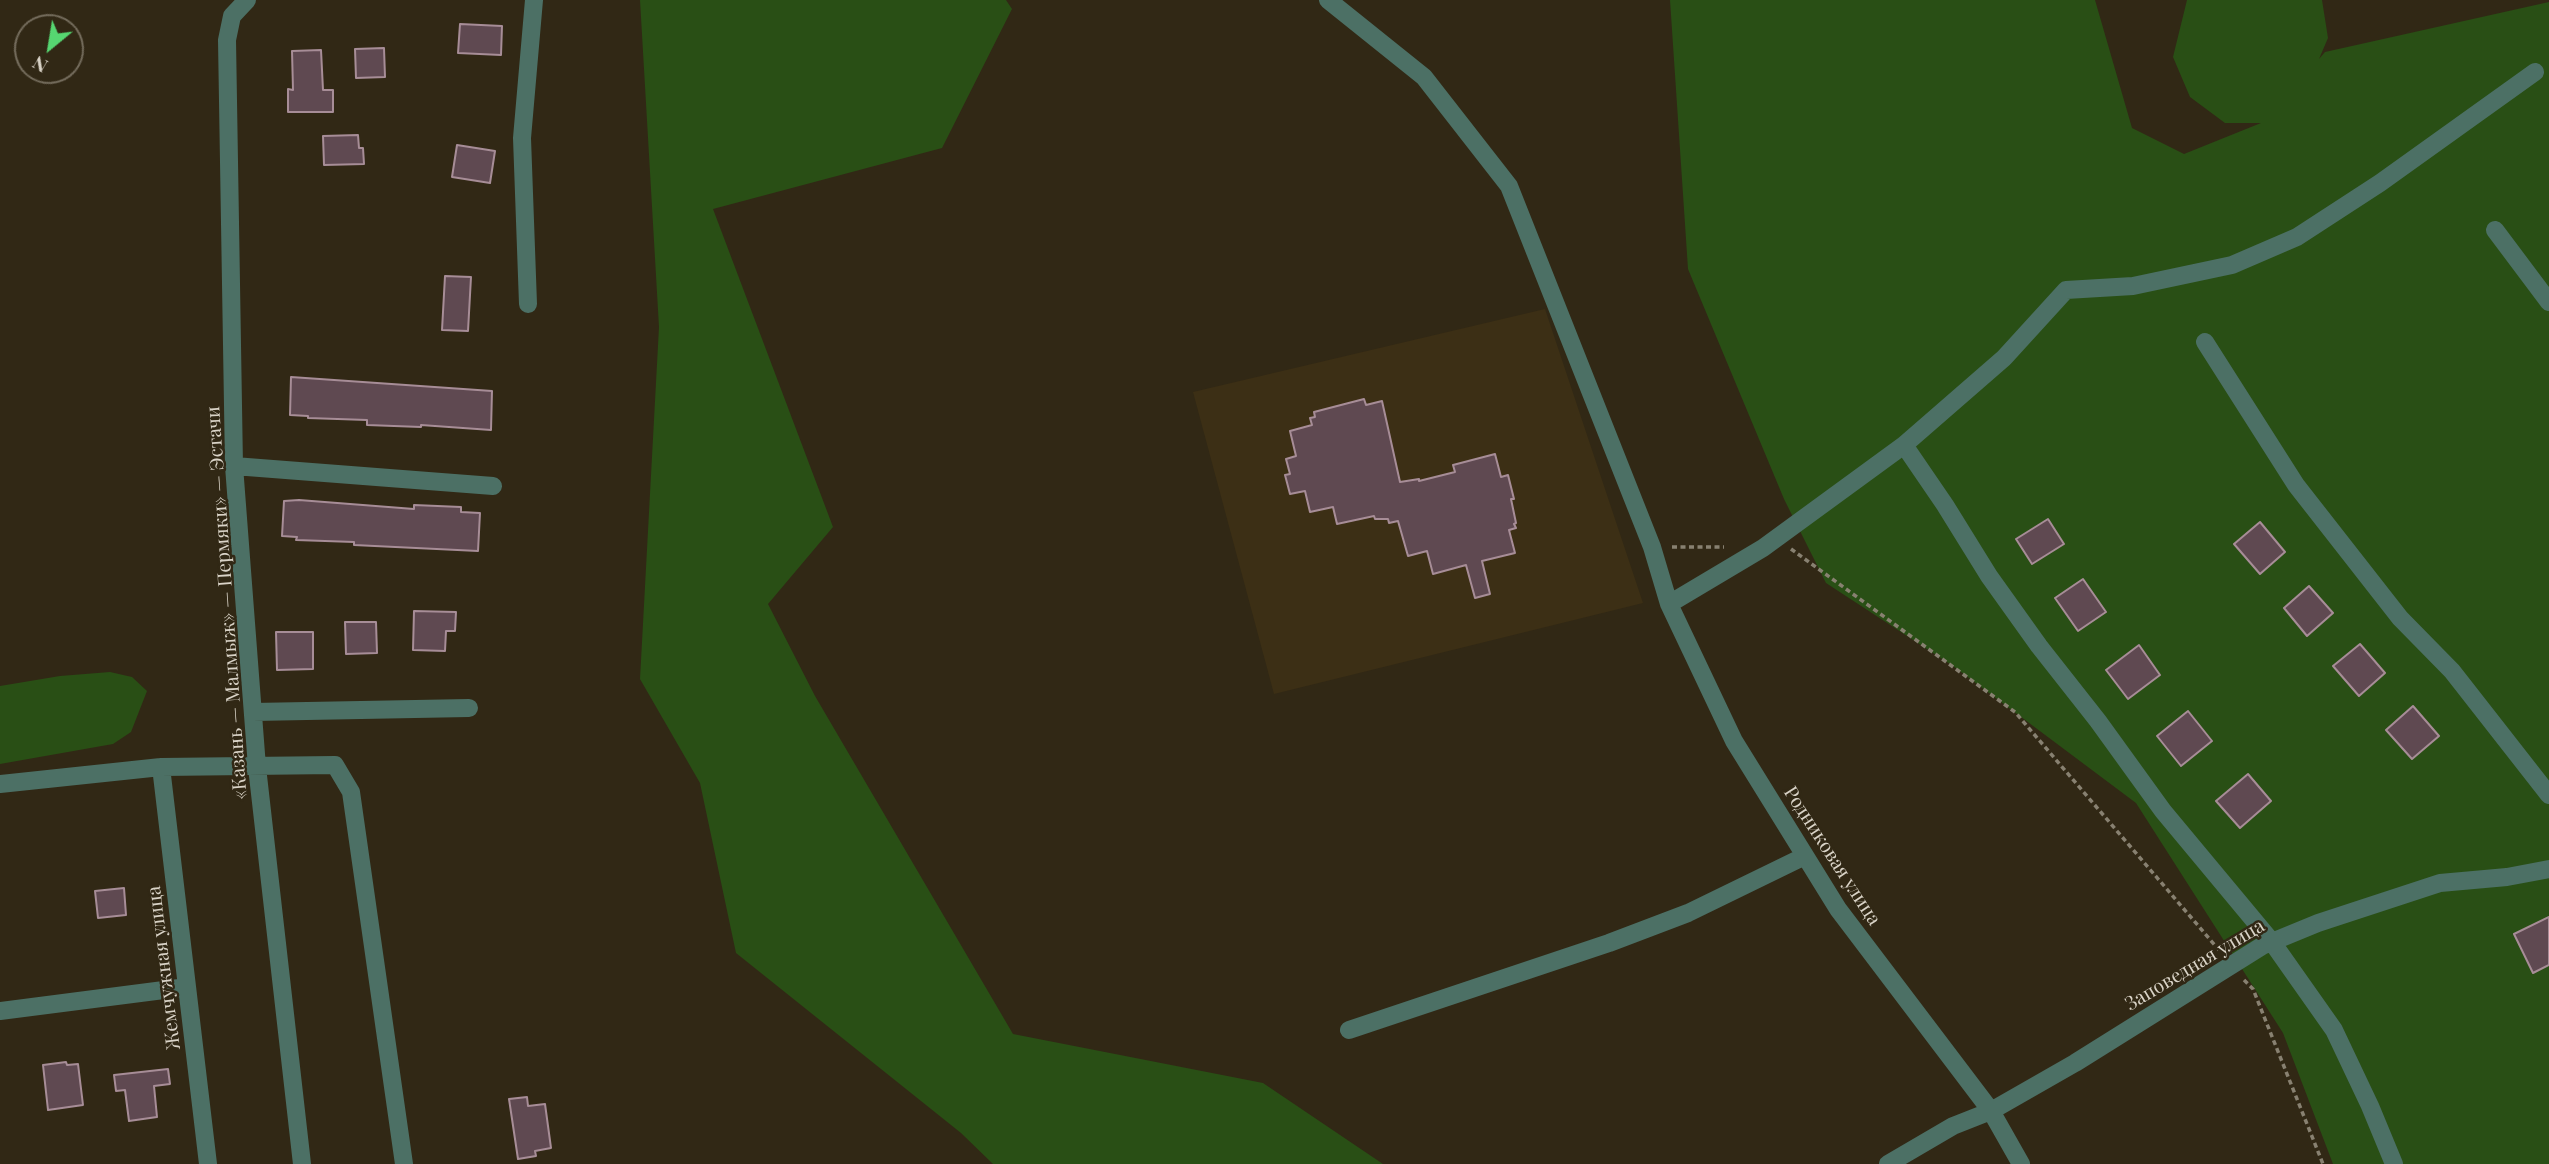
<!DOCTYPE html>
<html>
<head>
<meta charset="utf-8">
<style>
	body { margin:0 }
	#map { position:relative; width:2549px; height:1164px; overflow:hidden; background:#312815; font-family:"Playfair Display",serif }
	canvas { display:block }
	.north { position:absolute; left:14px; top:14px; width:70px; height:70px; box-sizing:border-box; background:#312815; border:2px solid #746c5c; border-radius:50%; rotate:210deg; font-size:19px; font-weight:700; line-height:28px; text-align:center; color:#d9d3c7 }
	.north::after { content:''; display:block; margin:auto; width:24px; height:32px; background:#56d671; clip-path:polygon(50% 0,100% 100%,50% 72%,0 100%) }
</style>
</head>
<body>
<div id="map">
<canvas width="2549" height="1164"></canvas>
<div class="north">N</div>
</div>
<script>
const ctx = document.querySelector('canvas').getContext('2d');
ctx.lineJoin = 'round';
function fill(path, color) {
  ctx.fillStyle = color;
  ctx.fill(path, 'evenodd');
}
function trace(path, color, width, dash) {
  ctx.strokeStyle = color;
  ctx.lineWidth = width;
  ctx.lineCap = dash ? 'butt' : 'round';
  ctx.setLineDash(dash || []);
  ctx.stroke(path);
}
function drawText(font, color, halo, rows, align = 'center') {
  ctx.font = font + ' "Playfair Display",serif';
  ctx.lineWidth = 5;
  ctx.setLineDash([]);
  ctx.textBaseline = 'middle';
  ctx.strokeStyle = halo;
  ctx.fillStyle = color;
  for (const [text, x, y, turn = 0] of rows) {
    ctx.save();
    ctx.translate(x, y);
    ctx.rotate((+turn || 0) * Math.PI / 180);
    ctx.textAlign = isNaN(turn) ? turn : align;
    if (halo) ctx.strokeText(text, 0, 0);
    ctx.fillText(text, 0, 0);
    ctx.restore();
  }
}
fill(new Path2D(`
	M 1545,309 L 1643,603 L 1274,694 L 1193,392 Z`), '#3c2f15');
fill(new Path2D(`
	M 640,0 L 1006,0 L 1012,9 L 942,148 L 713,209 L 833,527 L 768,604 L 815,696 L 1013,1034 L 1263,1083 L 1383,1164 L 993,1164 L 961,1133 L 736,953 L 700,783 L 640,679 L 659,327 Z
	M 1670,0 L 2095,0 L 2132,128 L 2184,154 L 2261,123 L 2225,123 L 2190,97 L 2173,57 L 2187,0 L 2322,0 L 2328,38 L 2319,59 L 2325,52 L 2549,2 L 2549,1164 L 2333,1164 L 2283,1033 L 2136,803 L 1953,666 L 1826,583 L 1784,499 L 1688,269 Z
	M 110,672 L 132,677 L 147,691 L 131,732 L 113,744 L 0,764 L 0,686 L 60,676 Z`), '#294f15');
const building = new Path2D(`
	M 460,24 L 502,26 L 501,55 L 458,53 Z
	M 384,48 L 385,77 L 356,78 L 355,49 Z
	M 321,50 L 323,90 L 333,90 L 333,112 L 288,112 L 288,89 L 293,90 L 292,51 Z
	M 358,135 L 359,148 L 363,148 L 364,164 L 324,165 L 323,136 Z
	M 457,145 L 495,151 L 490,183 L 452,177 Z
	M 445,276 L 471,277 L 468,331 L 442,330 Z
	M 291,377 L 492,391 L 491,430 L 421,425 L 421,427 L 367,425 L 367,420 L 308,418 L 308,416 L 290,415 Z
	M 1364,399 L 1366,405 L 1382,401 L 1400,482 L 1419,479 L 1419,481 L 1455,472 L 1453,465 L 1495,454 L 1501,477 L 1508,475 L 1514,499 L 1511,499 L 1516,523 L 1514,524 L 1516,528 L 1509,530 L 1515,553 L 1482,561 L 1490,594 L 1475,598 L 1466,565 L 1433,574 L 1427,551 L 1408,556 L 1398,521 L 1389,523 L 1388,519 L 1375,519 L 1374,516 L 1337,524 L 1333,507 L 1310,512 L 1305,491 L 1290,494 L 1285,475 L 1290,474 L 1286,459 L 1296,456 L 1290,431 L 1312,425 L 1310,418 L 1315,417 L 1314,412 Z
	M 299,500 L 414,509 L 414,505 L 461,507 L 461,512 L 480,513 L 478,551 L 354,545 L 354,542 L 296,540 L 297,537 L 282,536 L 284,501 Z
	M 2048,519 L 2064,544 L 2032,564 L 2016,539 Z
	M 2260,522 L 2285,552 L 2260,574 L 2234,544 Z
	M 2083,579 L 2106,612 L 2078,631 L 2055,598 Z
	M 2309,586 L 2333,613 L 2307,636 L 2284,608 Z
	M 414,611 L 456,612 L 455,631 L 446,631 L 445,651 L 413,650 Z
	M 345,622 L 376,622 L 377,653 L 346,654 Z
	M 276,632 L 313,632 L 313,669 L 277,670 Z
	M 2360,644 L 2385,673 L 2359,696 L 2333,666 Z
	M 2139,645 L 2160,675 L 2128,699 L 2106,670 Z
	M 2413,706 L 2439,736 L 2412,759 L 2386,730 Z
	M 2188,711 L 2212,741 L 2181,766 L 2157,736 Z
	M 2248,774 L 2271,801 L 2240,828 L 2216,801 Z
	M 124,888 L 126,915 L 98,918 L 95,891 Z
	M 2549,917 L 2549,965 L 2533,973 L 2514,934 Z
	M 66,1062 L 67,1065 L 78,1064 L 83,1105 L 48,1110 L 43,1065 Z
	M 168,1069 L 170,1084 L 154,1086 L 157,1117 L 129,1121 L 125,1090 L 116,1091 L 114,1075 Z
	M 527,1097 L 528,1106 L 545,1104 L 551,1148 L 535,1151 L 536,1156 L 518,1159 L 509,1099 Z`);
fill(building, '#5f4951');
trace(building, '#a78d97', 2);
trace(new Path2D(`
	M 1672,547 L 1724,547
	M 1791,549 L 2015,712 L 2219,950
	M 2244,980 L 2253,989 L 2323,1164`), '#888171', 3.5, [5, 3.5]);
trace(new Path2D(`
	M 247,0 L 232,16 L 227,40 L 234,466 L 257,767 L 302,1164
	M 1328,0 L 1424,77 L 1509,186 L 1652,547 L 1669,604 L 1734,741 L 1838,909 L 1991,1111 L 2021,1164
	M 2495,230 L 2549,302
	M 528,304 L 522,138 L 534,0
	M 2205,342 L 2296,485 L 2400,618 L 2452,671 L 2549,795
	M 1904,445 L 1945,505 L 1989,576 L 2039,646 L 2098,721 L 2163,811 L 2272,942 L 2334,1030 L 2370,1106 L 2394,1164
	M 234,466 L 493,486
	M 1669,604 L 1763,548 L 1904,445 L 2004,358 L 2066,290 L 2133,286 L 2232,265 L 2297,237 L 2380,183 L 2535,72
	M 253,712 L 469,708
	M 161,767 L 208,1164
	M 0,784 L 161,767 L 335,765 L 351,792 L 404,1164
	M 0,1011 L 187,987
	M 1349,1030 L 1609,943 L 1688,913 L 1805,856
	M 1888,1164 L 1953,1126 L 1991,1111 L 2075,1063 L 2262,946 L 2318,923 L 2440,883 L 2507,877 L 2549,869`), '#4c7065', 18);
drawText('19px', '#d9d3c7', '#312815', [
	["«Казань — Малмыж» — Пермяки» — Эстачи",227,603,-94],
	["Родниковая улица",1832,856,57],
	["Заповедная улица",2195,965,-31],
	["Жемчужная улица",164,968,-97]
]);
</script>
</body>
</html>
